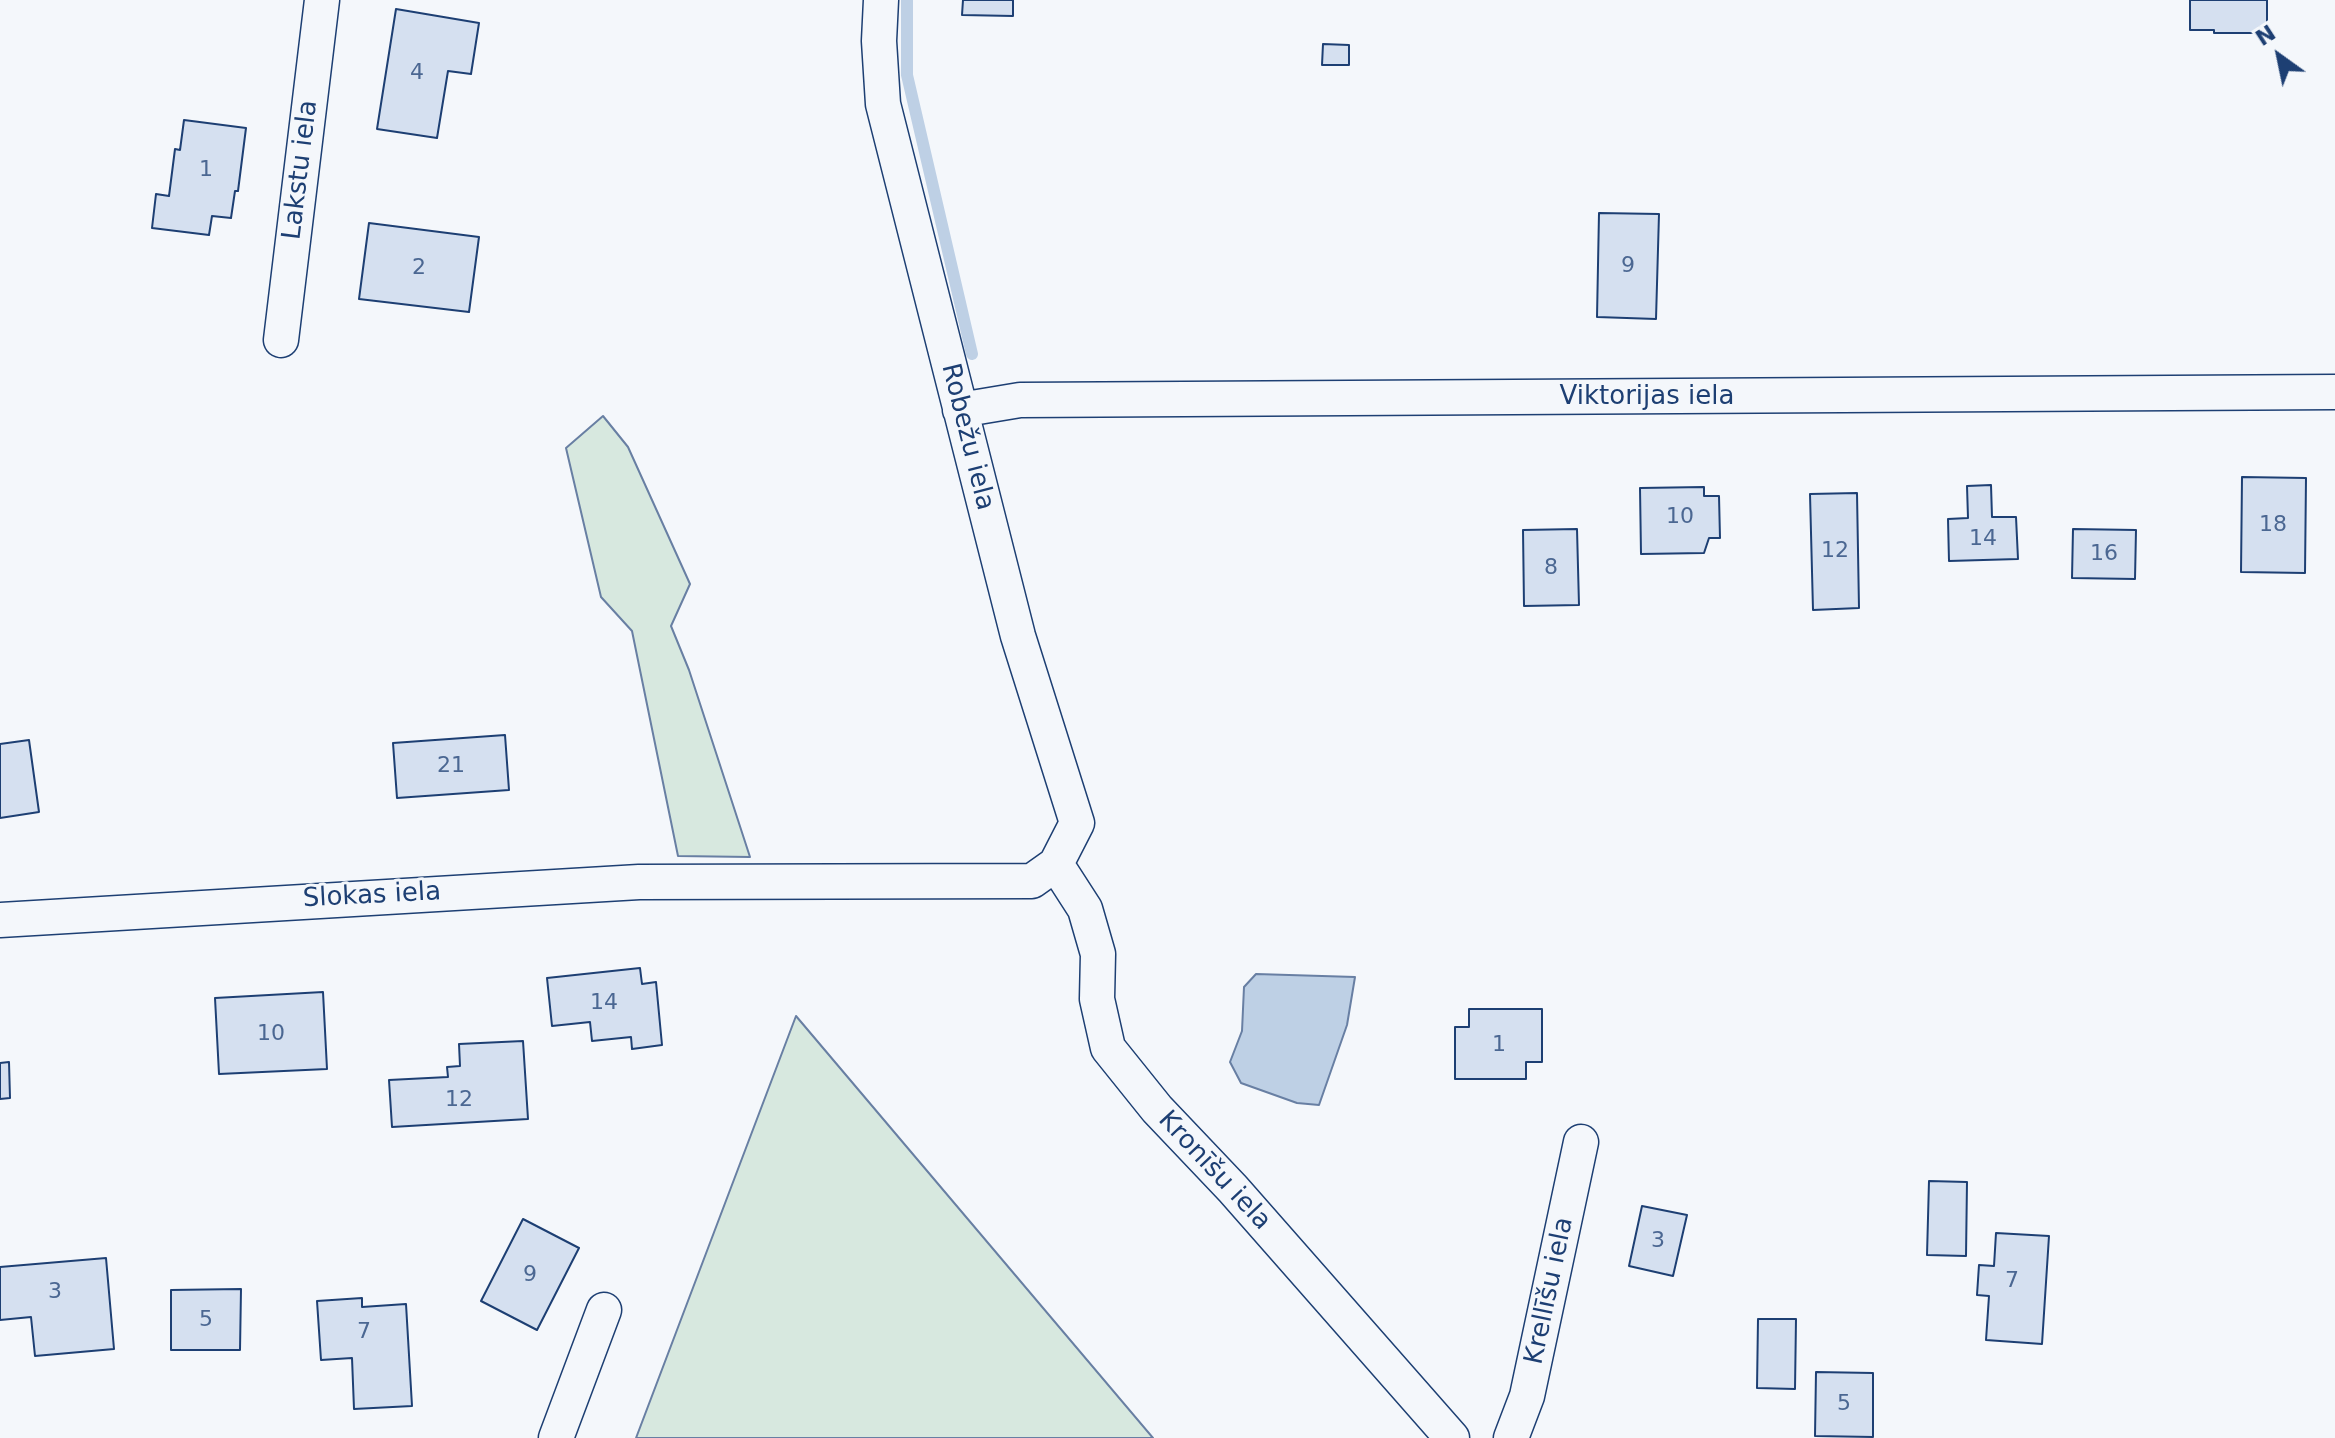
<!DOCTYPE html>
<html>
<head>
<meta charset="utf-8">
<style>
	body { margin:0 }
	#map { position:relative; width:2335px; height:1438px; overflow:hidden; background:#f4f7fb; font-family:"DejaVu Sans",sans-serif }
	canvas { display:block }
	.north { position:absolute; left:2239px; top:16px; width:80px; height:80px; -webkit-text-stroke:6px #f4f7fb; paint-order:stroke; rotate:327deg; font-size:22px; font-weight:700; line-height:32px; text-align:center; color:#1d3f73 }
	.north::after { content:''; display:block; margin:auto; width:28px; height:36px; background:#1d3f73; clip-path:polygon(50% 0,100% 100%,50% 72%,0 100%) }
</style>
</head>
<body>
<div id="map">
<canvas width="2335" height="1438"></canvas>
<div class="north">N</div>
</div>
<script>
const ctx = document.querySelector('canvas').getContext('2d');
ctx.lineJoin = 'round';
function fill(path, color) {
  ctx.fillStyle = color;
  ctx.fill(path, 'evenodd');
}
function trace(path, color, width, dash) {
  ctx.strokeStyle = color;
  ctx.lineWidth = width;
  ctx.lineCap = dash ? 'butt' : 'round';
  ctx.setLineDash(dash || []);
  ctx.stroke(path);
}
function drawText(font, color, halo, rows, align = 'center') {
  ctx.font = font + ' "DejaVu Sans",sans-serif';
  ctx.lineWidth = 6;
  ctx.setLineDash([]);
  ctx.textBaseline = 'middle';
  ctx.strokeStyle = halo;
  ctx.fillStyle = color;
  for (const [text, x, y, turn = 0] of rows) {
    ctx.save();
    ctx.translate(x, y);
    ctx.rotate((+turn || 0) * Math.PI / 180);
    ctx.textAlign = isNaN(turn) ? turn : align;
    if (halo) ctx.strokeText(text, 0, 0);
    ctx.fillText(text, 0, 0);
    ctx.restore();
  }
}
const green = new Path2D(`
	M 603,416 L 628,447 L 690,584 L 671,626 L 689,670 L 750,857 L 678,856 L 632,631 L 601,597 L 566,448 Z
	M 796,1016 L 1153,1438 L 636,1438 Z`);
fill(green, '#d7e8df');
trace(green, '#687fa3', 2);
const water = new Path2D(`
	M 1256,974 L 1355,977 L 1347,1025 L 1319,1105 L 1297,1103 L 1241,1083 L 1230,1062 L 1242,1031 L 1244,987 Z`);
fill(water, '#bed0e5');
trace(water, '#687fa3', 2);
trace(new Path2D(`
	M 907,0 L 907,75 L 972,354`), '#bed0e5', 12);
const building = new Path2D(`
	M 963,0 L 1013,0 L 1013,16 L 962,15 Z
	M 2190,0 L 2267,0 L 2267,33 L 2214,33 L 2214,30 L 2190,30 Z
	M 396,9 L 479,23 L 471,74 L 448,71 L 437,138 L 377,129 Z
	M 1323,44 L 1349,45 L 1349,65 L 1322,65 Z
	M 184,120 L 246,128 L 238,191 L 235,191 L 231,218 L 212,216 L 209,235 L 152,228 L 156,194 L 169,196 L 175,149 L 180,150 Z
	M 1599,213 L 1659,214 L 1656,319 L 1597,317 Z
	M 369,223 L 479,237 L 469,312 L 359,299 Z
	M 2242,477 L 2306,478 L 2305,573 L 2241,572 Z
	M 1991,485 L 1992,517 L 2016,517 L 2018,559 L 1949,561 L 1948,519 L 1968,518 L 1967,486 Z
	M 1704,487 L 1704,496 L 1719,496 L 1720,538 L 1709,538 L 1704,553 L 1641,554 L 1640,488 Z
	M 1857,493 L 1859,608 L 1813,610 L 1810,494 Z
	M 1577,529 L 1579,605 L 1524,606 L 1523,530 Z
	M 2073,529 L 2136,530 L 2135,579 L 2072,578 Z
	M 505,735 L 509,790 L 397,798 L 393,743 Z
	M 29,740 L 39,812 L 0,818 L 0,744 Z
	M 640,968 L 642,984 L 656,982 L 662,1045 L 632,1049 L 631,1037 L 592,1041 L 590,1022 L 552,1026 L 547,978 Z
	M 323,992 L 327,1069 L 219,1074 L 215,998 Z
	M 1469,1009 L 1542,1009 L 1542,1062 L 1526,1062 L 1526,1079 L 1455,1079 L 1455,1027 L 1469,1027 Z
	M 523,1041 L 528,1119 L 392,1127 L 389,1080 L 448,1077 L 447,1067 L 460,1066 L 459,1044 Z
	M 9,1062 L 10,1098 L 0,1099 L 0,1063 Z
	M 1929,1181 L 1967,1182 L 1966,1256 L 1927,1255 Z
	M 1642,1206 L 1687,1215 L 1673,1276 L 1629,1266 Z
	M 523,1219 L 579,1248 L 537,1330 L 481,1301 Z
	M 1996,1233 L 2049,1236 L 2042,1344 L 1986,1340 L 1989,1296 L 1977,1295 L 1979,1265 L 1994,1266 Z
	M 106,1258 L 114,1349 L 35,1356 L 31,1317 L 0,1320 L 0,1267 Z
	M 241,1289 L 240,1350 L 171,1350 L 171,1290 Z
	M 362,1298 L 362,1307 L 406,1304 L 412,1406 L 354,1409 L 352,1358 L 321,1360 L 317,1301 Z
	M 1758,1319 L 1796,1319 L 1795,1389 L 1757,1388 Z
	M 1816,1372 L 1873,1373 L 1873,1437 L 1815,1436 Z`);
fill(building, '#d5e0f0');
trace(building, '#1d3f73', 2);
const minor = new Path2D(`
	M 281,340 L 322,0
	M 960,410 L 1020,400 L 2335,392
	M 1056,864 L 1085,909 L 1098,954 L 1097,999 L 1108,1048 L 1157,1109 L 1233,1189 L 1452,1438
	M 0,920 L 639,882 L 1032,881 L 1056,864 L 1077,823 L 1018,636 L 883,104 L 879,41 L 881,0
	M 556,1438 L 604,1310
	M 1511,1438 L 1527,1396 L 1581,1142`);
trace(minor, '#1d3f73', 37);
trace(minor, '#f4f7fb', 34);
drawText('22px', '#4b6792', null, [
	["4",417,73],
	["1",206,170],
	["9",1628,266],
	["2",419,268],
	["10",1680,517],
	["18",2273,525],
	["14",1983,539],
	["12",1835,551],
	["16",2104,554],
	["8",1551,568],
	["21",451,766],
	["14",604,1003],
	["10",271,1034],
	["1",1499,1045],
	["12",459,1100],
	["3",1658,1241],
	["9",530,1275],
	["7",2012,1281],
	["3",55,1292],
	["5",206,1320],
	["7",364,1332],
	["5",1844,1404]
]);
drawText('26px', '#1d3f73', '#f4f7fb', [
	["Lakstu iela",301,170,-83],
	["Viktorijas iela",1647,397],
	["Robežu iela",967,437,76],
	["Slokas iela",372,896,-3],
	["Kronīšu iela",1214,1171,47],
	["Krellīšu iela",1550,1291,-78]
]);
</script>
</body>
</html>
